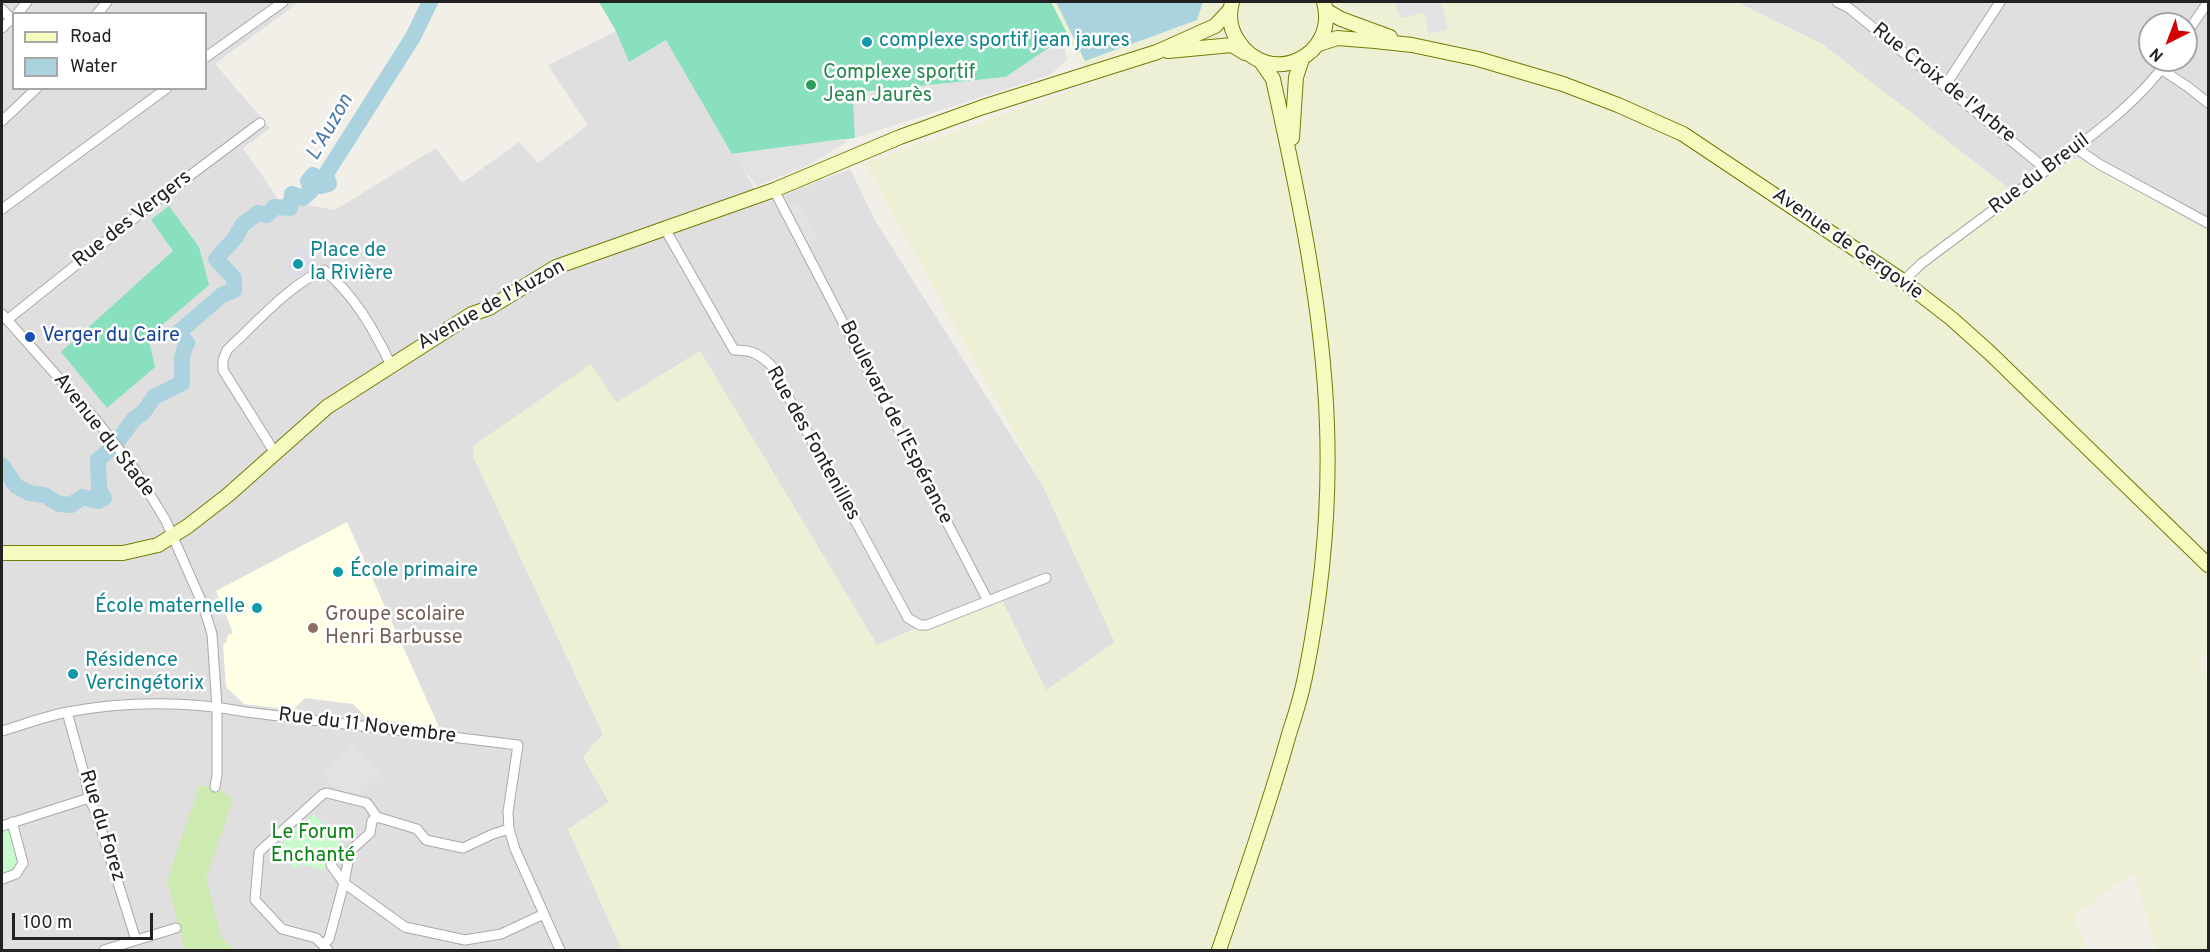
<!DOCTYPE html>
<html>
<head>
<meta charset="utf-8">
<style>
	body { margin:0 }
	#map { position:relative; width:2210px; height:952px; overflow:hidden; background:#f2efe9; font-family:Overpass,sans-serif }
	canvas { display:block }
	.frame { position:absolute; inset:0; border:3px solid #222; pointer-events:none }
	.legend { position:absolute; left:12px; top:12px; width:195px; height:78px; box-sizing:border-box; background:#fff; border:2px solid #a7a7a7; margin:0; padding:8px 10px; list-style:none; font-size:18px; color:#222 }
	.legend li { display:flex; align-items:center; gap:12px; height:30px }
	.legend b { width:30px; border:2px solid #a7a7a7 }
	.north { position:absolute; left:2138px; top:12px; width:60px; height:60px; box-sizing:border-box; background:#fff; border:2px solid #a7a7a7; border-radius:50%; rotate:222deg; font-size:16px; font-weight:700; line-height:24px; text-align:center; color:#222 }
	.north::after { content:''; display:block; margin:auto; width:21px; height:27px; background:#d40000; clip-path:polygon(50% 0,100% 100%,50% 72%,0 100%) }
	.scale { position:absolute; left:12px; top:913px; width:141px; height:27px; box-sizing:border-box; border:3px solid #222; border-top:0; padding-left:8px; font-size:18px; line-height:21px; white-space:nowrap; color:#222; -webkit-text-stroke:4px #fff; paint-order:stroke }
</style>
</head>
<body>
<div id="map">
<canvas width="2210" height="952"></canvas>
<div class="frame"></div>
<ul class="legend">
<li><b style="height:8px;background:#f7fabf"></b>Road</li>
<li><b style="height:16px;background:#aad3df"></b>Water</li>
</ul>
<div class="north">N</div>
<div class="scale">100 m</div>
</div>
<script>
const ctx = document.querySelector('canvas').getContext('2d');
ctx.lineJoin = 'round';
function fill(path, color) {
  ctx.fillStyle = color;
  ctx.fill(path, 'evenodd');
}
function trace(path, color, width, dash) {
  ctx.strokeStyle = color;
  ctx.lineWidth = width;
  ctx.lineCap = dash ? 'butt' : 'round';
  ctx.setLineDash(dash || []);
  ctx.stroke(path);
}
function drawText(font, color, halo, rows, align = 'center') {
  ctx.font = font + ' Overpass,sans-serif';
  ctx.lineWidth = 5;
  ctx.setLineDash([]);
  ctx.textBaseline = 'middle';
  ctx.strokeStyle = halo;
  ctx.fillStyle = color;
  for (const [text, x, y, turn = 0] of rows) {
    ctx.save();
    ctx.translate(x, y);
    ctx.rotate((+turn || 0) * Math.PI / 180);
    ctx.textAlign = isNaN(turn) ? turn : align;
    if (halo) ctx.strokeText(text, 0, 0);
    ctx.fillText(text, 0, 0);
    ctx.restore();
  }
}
fill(new Path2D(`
	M 2,2 L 299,2 L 215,64 L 270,128 L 243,148 L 279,200 L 335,210 L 436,148 L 462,183 L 519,142 L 538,163 L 588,125 L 548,65 L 616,31 L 630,61 L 666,39 L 763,203 L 850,169 L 876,222 L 1043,486 L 1115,642 L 1046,691 L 999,594 L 877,645 L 700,351 L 616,403 L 591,365 L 473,456 L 603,734 L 583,757 L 609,802 L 568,829 L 622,950 L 2,950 ZM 14,14 L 206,14 L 206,88 L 14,88 Z
	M 1736,2 L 2208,2 L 2208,231 L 2080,159 L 2067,159 L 2020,197 L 1822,44 ZM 2150,24 L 2186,24 L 2186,60 L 2150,60 Z`), '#e0dfdf');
fill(new Path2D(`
	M 347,522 L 439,727 L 367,718 L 353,704 L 305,698 L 293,710 L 244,704 L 226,687 L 223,644 L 226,643 L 228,635 L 233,633 L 216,591 Z`), '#ffffe5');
fill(new Path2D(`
	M 1049,2 L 1736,2 L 1822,44 L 2019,197 L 2068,159 L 2080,159 L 2208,231 L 2208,652 L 2197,662 L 2208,675 L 2208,950 L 2156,950 L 2134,872 L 2074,915 L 2087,950 L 622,950 L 568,829 L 609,802 L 583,757 L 603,734 L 473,456 L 473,446 L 591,364 L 617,403 L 700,351 L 877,645 L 999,594 L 1046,690 L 1115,643 L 1043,486 L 865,163 L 1092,83 Z`), '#eef0d5');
fill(new Path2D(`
	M 200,785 L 215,787 L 233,799 L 206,878 L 222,939 L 235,950 L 185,950 L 167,880 Z`), '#cdebb0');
fill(new Path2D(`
	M 314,814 L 346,849 L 323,870 L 299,864 L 295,869 L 277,848 Z
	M 12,822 L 23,863 L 2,879 L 2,826 Z`), '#c8facc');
fill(new Path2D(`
	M 599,2 L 1051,2 L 1068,35 L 1006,77 L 853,93 L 855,138 L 732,154 L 666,40 L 629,62 L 616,31 Z
	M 169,206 L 199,247 L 209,285 L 148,337 L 155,367 L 107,408 L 61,352 L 173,251 L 151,220 Z`), '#88e0be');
fill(new Path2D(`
	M 1395,2 L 1441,2 L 1448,29 L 1429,34 L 1424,13 L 1400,18 Z
	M 1063,38 L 1067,60 L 1050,75 L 855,138 L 853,94 L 1006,77 Z
	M 842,139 L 847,142 L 809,165 L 756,186 L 732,154 Z
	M 165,199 L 166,201 L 29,311 L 27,308 Z
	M 800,203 L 818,239 L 808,242 L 789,204 Z
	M 216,591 L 227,617 L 218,622 L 208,594 Z
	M 353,742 L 382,776 L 358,795 L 338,792 L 321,773 Z`), '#e2e2e2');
fill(new Path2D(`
	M 302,248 L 315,265 L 294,282 L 281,264 Z`), '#dddde8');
fill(new Path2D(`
	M 1056,2 L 1203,2 L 1197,20 L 1085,61 Z`), '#aad3df');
trace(new Path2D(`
	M 2,465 L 16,486 L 29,493 L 44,495 L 59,504 L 71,505 L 82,497 L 98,501 L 104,498 L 99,488 L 98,460 L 115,445 L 134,419 L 143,413 L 154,397 L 182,383 C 183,367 179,358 187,343 L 179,332 L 222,295 L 234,290 L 234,278 L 216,259 L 235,238 L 243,224 L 258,213 L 267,215 L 274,207 L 290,208 L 292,194 L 303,198 L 311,191 L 308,181 L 313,175 L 321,186 L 329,184 L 326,174 L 413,37 L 430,2`), '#aad3df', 16);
const street = new Path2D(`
	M 1837,2 L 1849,8 L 2047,170
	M 2,9 L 11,19
	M 17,14 L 27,2
	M 97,14 L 107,2
	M 2,28 L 14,16
	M 2186,34 L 2208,2
	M 206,57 L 283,2
	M 2161,69 L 2188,87 L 2208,103
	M 1945,86 L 2000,2
	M 2,121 L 37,88
	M 2076,148 L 2099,164 L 2208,223
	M 774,190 L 988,601
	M 2,209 L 167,88
	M 665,229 L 734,350 C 751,350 758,353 771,365 L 908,618 L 920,625 L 927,625 L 1046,578
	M 1903,281 L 1921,264 C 1967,229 2014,195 2060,160 C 2099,130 2140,100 2168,60
	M 2,314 L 96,420 L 135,470 L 166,521 L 180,553 L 203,605 L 212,634 L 217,707 L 217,775 L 215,787
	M 7,320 L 156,201 L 260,123
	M 275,453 L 223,370 L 223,360 L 227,350 C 253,326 291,283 324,270 C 355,296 373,328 391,365
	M 67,712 L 85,777 L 89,798 L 96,813 L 136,940
	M 2,731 C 23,725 45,716 68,712 C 125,701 189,701 246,712 L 518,745 L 508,812 L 509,829 L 515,849 L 560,950
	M 2,826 L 89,798
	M 331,865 L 344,883 L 405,927 L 465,940 L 501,934 L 544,914
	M 2,879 L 16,874 L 23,863 L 12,822
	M 323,945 L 329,939 L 344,883 L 350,851 L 370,833 L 372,821 L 377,817
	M 104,950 L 176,928
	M 328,950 L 316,938 L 282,929 L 255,900 L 259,852 L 323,794 L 327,793 L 367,803 L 377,817 L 417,829 L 426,840 L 463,848 L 493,834 L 509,829`);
const secondary = new Path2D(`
	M 1232,2 C 1228,16 1230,29 1238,41 C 1269,89 1339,56 1324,2
	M 1327,11 L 1341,19 L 1390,37
	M 1319,44 L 1337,38 L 1375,41 L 1412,45 L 1478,59 L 1563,84 L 1618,105 L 1683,134 L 1903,281 L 1952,319 L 1990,353 L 2208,565
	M 1168,51 L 1232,45 L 1245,53
	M 1292,138 L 1296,77 L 1302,59
	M 2,553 L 123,553 L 158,545 L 188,526 L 228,495 L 327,407 L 472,314 L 489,308 L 556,267 L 774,190 L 900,137 L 983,107 L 1157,52 L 1215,26 L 1229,11
	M 1219,950 C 1243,879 1269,807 1289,734 C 1295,716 1301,697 1305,677 C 1322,594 1330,510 1327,425 C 1323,308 1298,193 1273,79 L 1262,63`);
trace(street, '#a9a9a9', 11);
trace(secondary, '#707d05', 16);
trace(street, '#fff', 9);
trace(secondary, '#f7fabf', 14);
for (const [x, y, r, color] of [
	[867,42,6,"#0f9aa8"],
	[811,85,6,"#2e9e5b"],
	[298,264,6,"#0f9aa8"],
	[30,337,6,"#1a4fb4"],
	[338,572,6,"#0f9aa8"],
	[257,608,6,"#0f9aa8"],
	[313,628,6,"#8d6e63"],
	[73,674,6,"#0f9aa8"]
]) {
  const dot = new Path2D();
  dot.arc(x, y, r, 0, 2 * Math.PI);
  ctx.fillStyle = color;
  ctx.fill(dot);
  trace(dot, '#fff', 2);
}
drawText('20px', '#0d838f', '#fff', [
	["complexe sportif jean jaures",879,42],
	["Place de",310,252],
	["la Rivière",310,275],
	["École primaire",350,572],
	["École maternelle",245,608,"right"],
	["Résidence",85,662],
	["Vercingétorix",85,685]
], 'left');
drawText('20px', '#27864d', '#fff', [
	["Complexe sportif",823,74],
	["Jean Jaurès",823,97]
], 'left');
drawText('20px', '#222', '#fff', [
	["Rue Croix de l'Arbre",1943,84,39],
	["Rue du Breuil",2040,175,-37],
	["Rue des Vergers",133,220,-38],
	["Avenue de Gergovie",1847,245,35],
	["Avenue de l'Auzon",492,306,-29],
	["Boulevard de l'Espérance",895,423,63],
	["Avenue du Stade",103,436,52],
	["Rue des Fontenilles",812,444,61],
	["Rue du 11 Novembre",367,727,7],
	["Rue du Forez",101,826,73]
]);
drawText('20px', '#164399', '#fff', [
	["Verger du Caire",42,337]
], 'left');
drawText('20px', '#785e54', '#fff', [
	["Groupe scolaire",325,616],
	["Henri Barbusse",325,639]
], 'left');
drawText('20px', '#0c8416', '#fff', [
	["Le Forum",313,834],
	["Enchanté",313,857]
]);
drawText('italic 21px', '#4a7aab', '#fff', [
	["L'Auzon",331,128,-60]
]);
</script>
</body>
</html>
